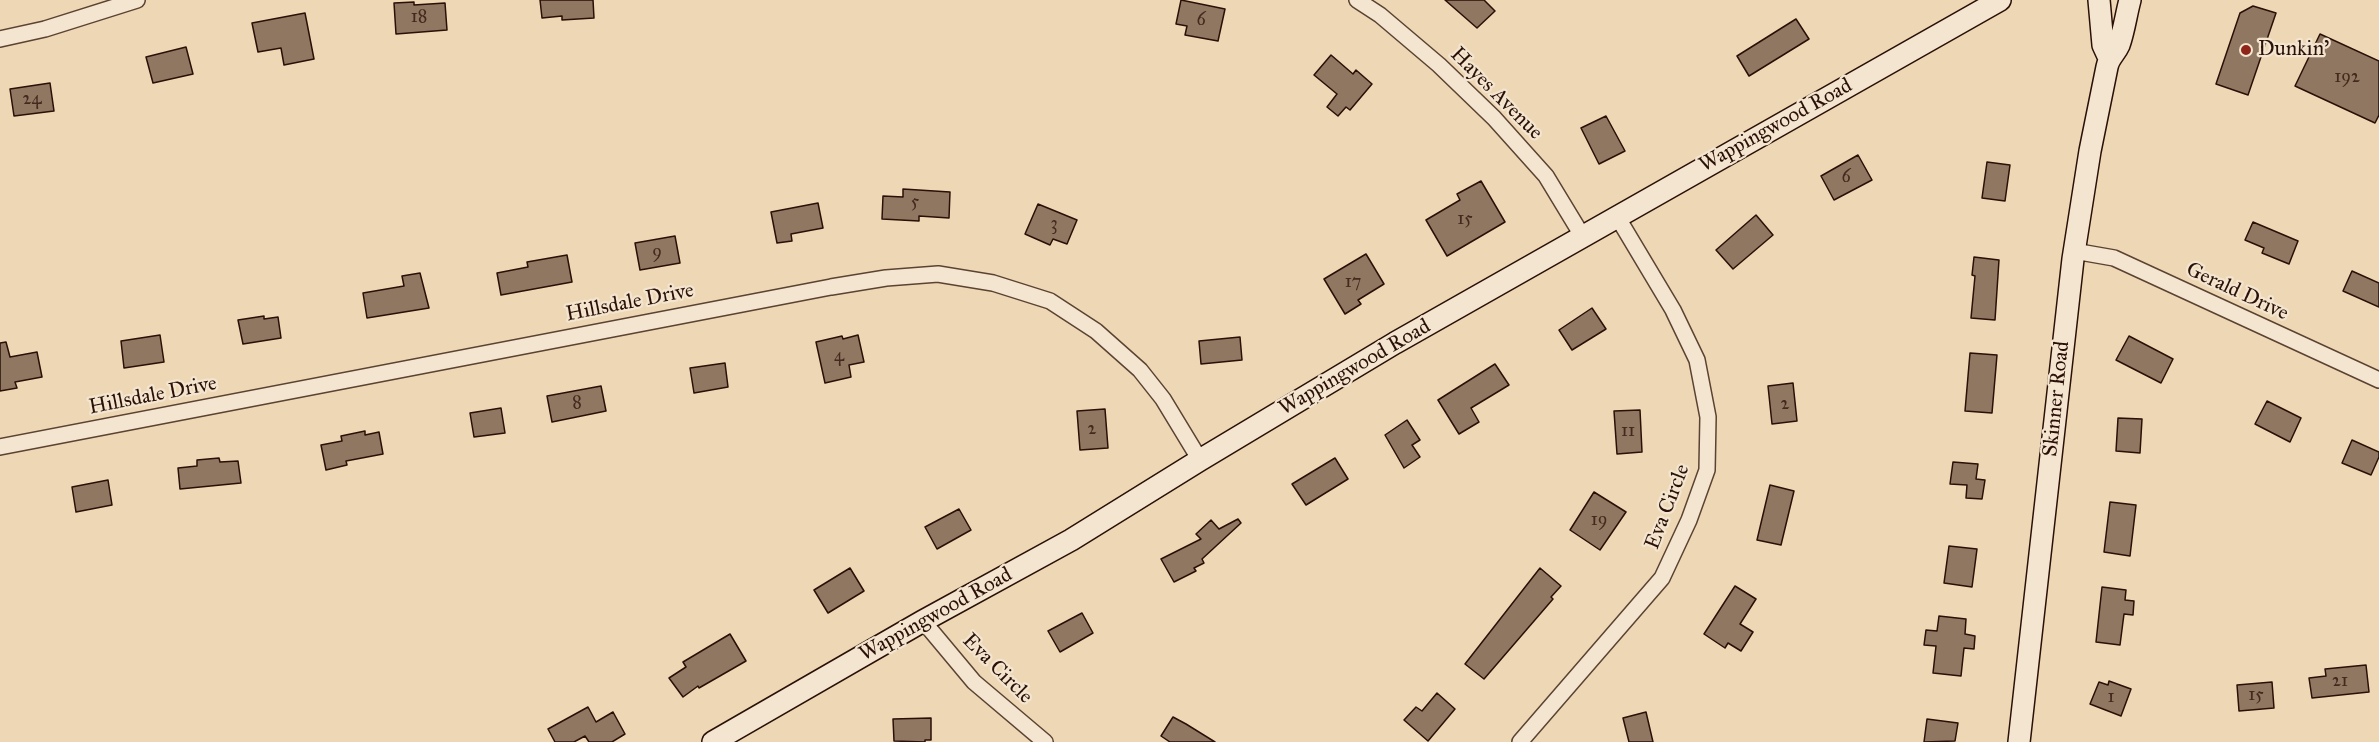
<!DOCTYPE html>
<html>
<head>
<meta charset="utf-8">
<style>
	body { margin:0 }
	canvas { display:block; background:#edd7b5 }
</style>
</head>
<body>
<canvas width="2379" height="742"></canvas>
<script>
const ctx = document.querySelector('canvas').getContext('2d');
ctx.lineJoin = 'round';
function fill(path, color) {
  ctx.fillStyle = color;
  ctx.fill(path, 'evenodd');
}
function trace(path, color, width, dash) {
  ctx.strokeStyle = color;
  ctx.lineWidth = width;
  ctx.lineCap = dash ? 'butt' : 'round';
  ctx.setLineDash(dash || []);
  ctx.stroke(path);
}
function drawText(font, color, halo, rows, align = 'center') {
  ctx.font = font + ' "IM FELL Great Primer",serif';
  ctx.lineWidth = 4.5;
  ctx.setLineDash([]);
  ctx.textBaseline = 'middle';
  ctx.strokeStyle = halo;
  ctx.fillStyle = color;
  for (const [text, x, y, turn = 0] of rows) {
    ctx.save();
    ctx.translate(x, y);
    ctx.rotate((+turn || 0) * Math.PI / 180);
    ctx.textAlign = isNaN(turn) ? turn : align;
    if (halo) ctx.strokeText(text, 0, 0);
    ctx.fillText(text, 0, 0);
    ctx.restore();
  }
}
const building = new Path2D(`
	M 540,0 L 593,0 L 594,18 L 562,20 L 562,16 L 542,18 Z
	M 1181,0 L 1225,9 L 1218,41 L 1185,35 L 1187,26 L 1176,24 Z
	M 1445,0 L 1484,0 L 1495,11 L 1477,28 Z
	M 414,2 L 414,5 L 445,3 L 447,30 L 396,34 L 394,3 Z
	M 2253,6 L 2276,13 L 2248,95 L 2216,84 L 2240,13 Z
	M 305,13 L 314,59 L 284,65 L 281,48 L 258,52 L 252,23 Z
	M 1796,19 L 1809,39 L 1749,76 L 1737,56 Z
	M 2320,34 L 2379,61 L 2379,115 L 2375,123 L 2295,86 Z
	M 186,47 L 193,74 L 153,83 L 146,57 Z
	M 1331,55 L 1353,74 L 1356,70 L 1372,84 L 1350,110 L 1346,107 L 1338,116 L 1327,107 L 1337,94 L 1314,75 Z
	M 50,83 L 54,111 L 14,116 L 10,89 Z
	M 1606,116 L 1625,151 L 1599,164 L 1581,128 Z
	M 1858,155 L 1872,180 L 1834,200 L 1821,176 Z
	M 1987,162 L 2010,165 L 2005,201 L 1982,198 Z
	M 1481,181 L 1505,222 L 1447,256 L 1426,220 L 1460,200 L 1457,194 Z
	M 903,189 L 950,192 L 949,218 L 919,216 L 919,221 L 882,219 L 883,196 L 903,197 Z
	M 818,203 L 823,228 L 791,234 L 792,241 L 777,243 L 771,212 Z
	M 1038,204 L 1077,220 L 1067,244 L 1053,239 L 1050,245 L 1025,234 Z
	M 1756,215 L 1773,235 L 1733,269 L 1716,250 Z
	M 2253,222 L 2298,241 L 2289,264 L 2262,253 L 2264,248 L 2245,240 Z
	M 675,236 L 680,263 L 640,270 L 635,243 Z
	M 1366,254 L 1384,284 L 1358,300 L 1361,304 L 1345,314 L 1324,279 Z
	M 567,255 L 572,282 L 501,295 L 497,273 L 528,267 L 527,262 Z
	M 1974,257 L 1999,260 L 1995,320 L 1971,318 L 1975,276 L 1972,275 Z
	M 2352,271 L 2379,283 L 2379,307 L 2343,291 Z
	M 420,273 L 429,308 L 367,318 L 363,293 L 404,286 L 402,276 Z
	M 1592,308 L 1606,329 L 1572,350 L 1559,330 Z
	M 264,316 L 264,319 L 278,317 L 281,338 L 243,344 L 238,320 Z
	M 160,335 L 164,362 L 124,368 L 121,341 Z
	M 858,335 L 864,362 L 849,365 L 851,377 L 825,383 L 816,342 L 842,336 L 843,339 Z
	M 2129,336 L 2173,359 L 2161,383 L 2116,360 Z
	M 1240,337 L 1242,360 L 1201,364 L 1199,341 Z
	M 6,342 L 10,357 L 37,352 L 42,377 L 15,382 L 17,388 L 0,391 L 0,343 Z
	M 1970,353 L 1997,355 L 1992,413 L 1965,411 Z
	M 725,363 L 728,387 L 694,393 L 690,368 Z
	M 1495,364 L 1509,385 L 1471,408 L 1479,422 L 1459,434 L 1438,400 Z
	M 1793,383 L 1797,421 L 1772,424 L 1768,386 Z
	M 601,386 L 606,411 L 552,422 L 547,396 Z
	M 2267,401 L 2301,418 L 2290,442 L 2255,424 Z
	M 501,408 L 505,433 L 474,437 L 470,413 Z
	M 1105,409 L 1108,448 L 1080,450 L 1077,411 Z
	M 1640,410 L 1642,452 L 1617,454 L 1614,411 Z
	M 2118,418 L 2142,419 L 2140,453 L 2116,451 Z
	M 1407,420 L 1420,440 L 1412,445 L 1420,457 L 1404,468 L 1385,435 Z
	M 365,431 L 365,435 L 379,432 L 383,454 L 346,461 L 347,465 L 326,470 L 321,445 L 342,441 L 341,436 Z
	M 2352,440 L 2379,452 L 2379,457 L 2371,475 L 2342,463 Z
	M 219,458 L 220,462 L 238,461 L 241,483 L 180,489 L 178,468 L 197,466 L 197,460 Z
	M 1335,458 L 1348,479 L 1306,505 L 1292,484 Z
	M 1953,462 L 1978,464 L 1976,479 L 1985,480 L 1982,499 L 1966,498 L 1967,485 L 1950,484 Z
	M 108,480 L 112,505 L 76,512 L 72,487 Z
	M 1770,485 L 1794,491 L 1781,545 L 1757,540 Z
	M 1594,492 L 1626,512 L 1600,550 L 1570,530 Z
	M 2110,502 L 2136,505 L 2130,556 L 2104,552 Z
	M 959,509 L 971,530 L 937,549 L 925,527 Z
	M 1238,519 L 1241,523 L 1202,559 L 1204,563 L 1194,568 L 1196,571 L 1174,582 L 1161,559 L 1201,539 L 1196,534 L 1211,520 L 1219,529 Z
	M 1949,546 L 1977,549 L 1972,587 L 1944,583 Z
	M 850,568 L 864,591 L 828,613 L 814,590 Z
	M 1540,568 L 1561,586 L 1551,597 L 1553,599 L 1484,679 L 1465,664 Z
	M 1735,586 L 1756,599 L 1740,624 L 1753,632 L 1741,651 L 1728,643 L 1725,648 L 1704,634 Z
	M 2102,587 L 2126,590 L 2125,600 L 2134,601 L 2133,615 L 2124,614 L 2120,645 L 2096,642 Z
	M 1082,613 L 1093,633 L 1060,652 L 1048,631 Z
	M 1939,616 L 1966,619 L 1965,634 L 1975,636 L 1974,649 L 1964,648 L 1961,676 L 1933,673 L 1936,646 L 1924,645 L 1926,630 L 1937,631 Z
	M 730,634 L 746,661 L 699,688 L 698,686 L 683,697 L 669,678 L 686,667 L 683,662 Z
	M 2366,665 L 2369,692 L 2312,698 L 2309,678 L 2326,676 L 2325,669 Z
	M 2109,681 L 2131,689 L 2121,716 L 2090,704 L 2099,682 L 2108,685 Z
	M 2272,682 L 2274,708 L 2239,711 L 2237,685 Z
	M 1437,693 L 1455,709 L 1428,741 L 1404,720 L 1416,707 L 1422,711 Z
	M 588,707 L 596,722 L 613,712 L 625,734 L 612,742 L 589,742 L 585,736 L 574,742 L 555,742 L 548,729 Z
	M 1646,712 L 1653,742 L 1629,742 L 1623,718 Z
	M 1173,717 L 1186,724 L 1215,742 L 1170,742 L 1161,736 Z
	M 931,718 L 931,740 L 925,740 L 925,742 L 894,741 L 893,719 Z
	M 1927,719 L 1958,723 L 1955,741 L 1924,742 Z`);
fill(building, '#8f7761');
trace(building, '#2a1007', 1.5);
const street = new Path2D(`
	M 1357,0 L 1380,15 L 1439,65 L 1494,118 L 1546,176 L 1583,237
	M 0,39 L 45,29 L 137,0
	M 2074,251 L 2114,258 L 2379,380
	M 0,447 L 831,287 L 886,278 L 938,274 L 993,283 L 1050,301 L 1096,331 L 1140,370 L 1163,399 L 1200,460
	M 923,621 L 974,682 L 1045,742
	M 1520,742 L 1662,578 L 1689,520 L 1707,470 L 1708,417 L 1697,360 L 1673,310 L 1618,218`);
const secondary = new Path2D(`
	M 2099,0 L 2103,45 L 2109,58
	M 713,742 L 923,621 L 1071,540 L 1200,460 L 1395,343 L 2000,0
	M 2019,742 L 2073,259 L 2090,151 L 2107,67 C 2109,57 2115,54 2119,45 C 2124,31 2126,15 2130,0`);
trace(street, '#5b4232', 18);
trace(secondary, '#2a1007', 24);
trace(street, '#f3e5cf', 15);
trace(secondary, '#f3e5cf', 21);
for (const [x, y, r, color] of [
	[2246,50,6,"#8f2418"]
]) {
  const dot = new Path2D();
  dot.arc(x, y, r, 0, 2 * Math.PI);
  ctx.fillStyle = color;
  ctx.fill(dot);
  trace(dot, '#f3e5cf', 2);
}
drawText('18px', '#432a1e', null, [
	["18",419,18],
	["6",1201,21],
	["192",2347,78],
	["24",32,100],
	["6",1846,178],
	["5",915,203],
	["15",1465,220],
	["3",1054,225],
	["9",657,253],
	["17",1353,283],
	["4",839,357],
	["8",577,404],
	["2",1785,405],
	["2",1092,430],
	["11",1628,432],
	["19",1599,521],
	["21",2340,682],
	["15",2256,696],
	["1",2111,698]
]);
drawText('21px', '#2a1007', '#f3e5cf', [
	["Dunkin'",2258,50]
], 'left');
drawText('21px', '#2a1007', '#f3e5cf', [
	["Hayes Avenue",1496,94,45],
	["Wappingwood Road",1776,126,-29],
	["Gerald Drive",2237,292,25],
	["Hillsdale Drive",630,303,-11],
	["Wappingwood Road",1355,368,-30],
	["Hillsdale Drive",153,396,-11],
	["Skinner Road",2057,399,-84],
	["Eva Circle",1668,507,-69],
	["Wappingwood Road",936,615,-29],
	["Eva Circle",997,669,45]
]);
</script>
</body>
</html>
